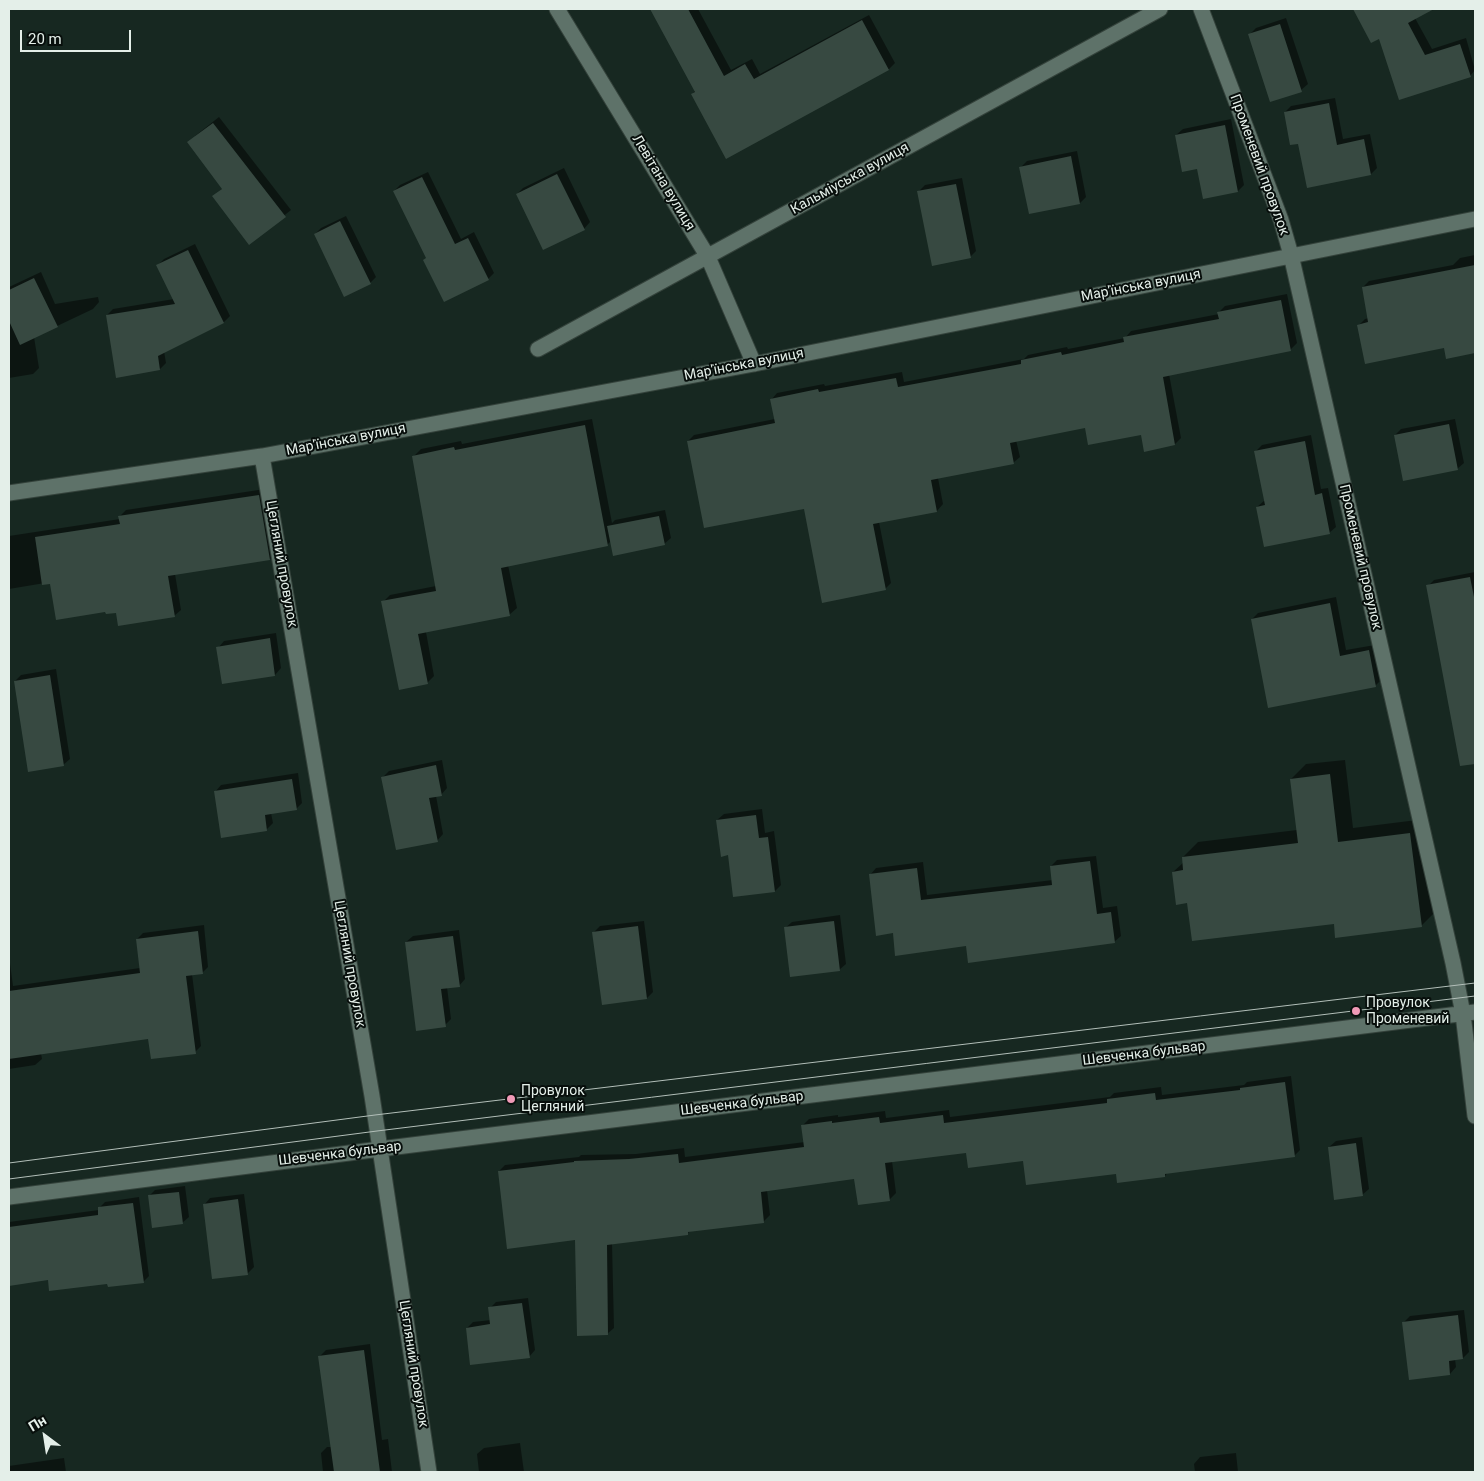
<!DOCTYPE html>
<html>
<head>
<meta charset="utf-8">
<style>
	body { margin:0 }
	#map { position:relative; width:1484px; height:1481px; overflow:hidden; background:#172821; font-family:Roboto,sans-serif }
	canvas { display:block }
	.frame { position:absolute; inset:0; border:10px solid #e4efe9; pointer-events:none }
	.north { position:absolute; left:20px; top:1411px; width:50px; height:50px; -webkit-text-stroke:4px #080f0c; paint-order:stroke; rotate:329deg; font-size:14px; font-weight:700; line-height:20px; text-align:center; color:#e4efe9 }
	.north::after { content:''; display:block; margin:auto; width:18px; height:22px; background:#e4efe9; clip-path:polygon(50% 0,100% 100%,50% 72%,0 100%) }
	.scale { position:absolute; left:20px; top:30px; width:111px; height:22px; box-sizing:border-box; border:2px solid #e4efe9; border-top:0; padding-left:6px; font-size:15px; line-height:18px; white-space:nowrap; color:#e4efe9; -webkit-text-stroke:4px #080f0c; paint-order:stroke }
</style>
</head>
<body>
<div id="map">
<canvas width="1484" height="1481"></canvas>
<div class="frame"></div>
<div class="north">Пн</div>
<div class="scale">20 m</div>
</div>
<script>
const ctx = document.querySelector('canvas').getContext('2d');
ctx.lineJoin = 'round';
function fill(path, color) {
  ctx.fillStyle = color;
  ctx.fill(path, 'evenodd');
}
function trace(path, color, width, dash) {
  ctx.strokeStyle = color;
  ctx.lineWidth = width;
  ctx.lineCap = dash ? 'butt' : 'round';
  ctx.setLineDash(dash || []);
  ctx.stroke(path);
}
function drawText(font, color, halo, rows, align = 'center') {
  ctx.font = font + ' Roboto,sans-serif';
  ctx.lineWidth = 4;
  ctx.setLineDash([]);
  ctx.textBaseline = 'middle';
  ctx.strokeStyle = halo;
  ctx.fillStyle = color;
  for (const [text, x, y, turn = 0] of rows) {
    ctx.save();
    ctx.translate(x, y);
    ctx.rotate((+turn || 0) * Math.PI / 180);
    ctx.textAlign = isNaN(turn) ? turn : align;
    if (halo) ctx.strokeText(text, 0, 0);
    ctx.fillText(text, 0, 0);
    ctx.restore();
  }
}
fill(new Path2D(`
	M 652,9 L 698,9 L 731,70 L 752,59 L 760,74 L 869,15 L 895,63 L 889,69 L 692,94 L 696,90 Z
	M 1355,9 L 1410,9 L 1432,49 L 1466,38 L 1475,70 L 1470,76 L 1380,37 L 1372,41 Z
	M 1286,18 L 1308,84 L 1301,90 L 1249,35 L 1256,28 Z
	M 1335,98 L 1343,139 L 1370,134 L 1377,168 L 1371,174 L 1299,142 L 1285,112 L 1291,106 Z
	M 219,117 L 291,210 L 250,243 L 214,196 L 223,188 L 195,136 Z
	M 1231,119 L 1244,185 L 1238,191 L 1204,197 L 1198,167 L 1176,135 L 1183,129 Z
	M 1077,151 L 1086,197 L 1080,203 L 1021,167 L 1027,161 Z
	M 564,168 L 590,222 L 584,229 L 517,194 L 523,188 Z
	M 428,172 L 461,239 L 474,232 L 494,273 L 488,279 L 427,258 L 394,191 L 400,185 Z
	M 962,178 L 976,251 L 970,257 L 919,191 L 925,185 Z
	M 346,216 L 376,277 L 370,283 L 315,234 L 321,228 Z
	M 195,244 L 230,316 L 224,322 L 164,351 L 166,363 L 160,369 L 107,315 L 113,309 L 174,299 L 158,265 L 164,259 Z
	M 1475,255 L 1475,352 L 1447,358 L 1445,347 L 1359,325 L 1365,319 L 1369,318 L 1363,287 L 1369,281 L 1453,265 L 1460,258 Z
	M 41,272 L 55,304 L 98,297 L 99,302 L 93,309 L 34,337 L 39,368 L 33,374 L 9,378 L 9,287 Z
	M 1287,294 L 1297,343 L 1290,350 L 1169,374 L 1181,438 L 1175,444 L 1142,434 L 1086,427 L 1016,440 L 1020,457 L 1013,463 L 938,478 L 943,504 L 937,511 L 879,522 L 891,583 L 885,589 L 805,508 L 688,441 L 694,435 L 775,419 L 771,400 L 777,393 L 824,384 L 825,386 L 902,372 L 904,382 L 1024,359 L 1028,355 L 1067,347 L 1068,349 L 1125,338 L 1131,331 L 1219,314 L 1219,312 L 1225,306 Z
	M 592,419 L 612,523 L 615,520 L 665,510 L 671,538 L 664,544 L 611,541 L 607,545 L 508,565 L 517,608 L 509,615 L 426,632 L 434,676 L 427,683 L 383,602 L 390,595 L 436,586 L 414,456 L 421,449 L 461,441 L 462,444 Z
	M 1455,419 L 1464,463 L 1457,469 L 1395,435 L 1401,429 Z
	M 1311,435 L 1321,489 L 1328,488 L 1336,527 L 1329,533 L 1257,507 L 1265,500 L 1255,452 L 1262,445 Z
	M 265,489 L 276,552 L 270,559 L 175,574 L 181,610 L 174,616 L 106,610 L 51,582 L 9,589 L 9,536 L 120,519 L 120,516 L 126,510 Z
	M 1475,572 L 1475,709 L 1452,714 L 1428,586 L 1434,580 Z
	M 1336,597 L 1346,650 L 1375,645 L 1382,679 L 1376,685 L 1252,619 L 1258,613 Z
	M 276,633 L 281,668 L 275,675 L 223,683 L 218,648 L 224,641 Z
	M 56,669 L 70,759 L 63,765 L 15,681 L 21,675 Z
	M 442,760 L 447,788 L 441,795 L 436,796 L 443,834 L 437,841 L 383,777 L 389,771 Z
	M 1345,760 L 1353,828 L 1425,819 L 1437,910 L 1422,925 L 1335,923 L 1188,902 L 1173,872 L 1184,862 L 1183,857 L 1198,842 L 1297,830 L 1291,779 L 1306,764 Z
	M 298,773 L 302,803 L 296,809 L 271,813 L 273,823 L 267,829 L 215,792 L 221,785 Z
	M 762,809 L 765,833 L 774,831 L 781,885 L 775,891 L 729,854 L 717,820 L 724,814 Z
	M 1096,856 L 1103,908 L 1117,906 L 1121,936 L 1114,942 L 967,945 L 894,932 L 870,875 L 876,868 L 923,862 L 927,895 L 1053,880 L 1051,866 L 1057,860 Z
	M 840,915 L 846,964 L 839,970 L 785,928 L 792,922 Z
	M 644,921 L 653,992 L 647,998 L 594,932 L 600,926 Z
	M 204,925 L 208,967 L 202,973 L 192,974 L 201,1046 L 195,1052 L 149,1038 L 41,1053 L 42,1059 L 35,1065 L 9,1069 L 9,956 L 13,986 L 140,968 L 137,939 L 143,933 Z
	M 459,930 L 465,979 L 459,986 L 447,987 L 451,1019 L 445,1025 L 406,942 L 413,936 Z
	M 1291,1076 L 1300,1150 L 1294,1156 L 1168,1172 L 1165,1176 L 1117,1173 L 967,1151 L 892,1161 L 896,1193 L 889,1200 L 856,1178 L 767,1190 L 770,1215 L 764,1221 L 691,1230 L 687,1234 L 612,1243 L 614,1328 L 607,1334 L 576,1239 L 499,1171 L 505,1165 L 579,1157 L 581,1155 L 636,1154 L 684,1148 L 685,1157 L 805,1142 L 803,1125 L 809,1119 L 838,1115 L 838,1117 L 885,1111 L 886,1118 L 949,1110 L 950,1117 L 1110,1097 L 1114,1093 L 1161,1087 L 1162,1095 L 1244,1085 L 1247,1082 Z
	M 1362,1137 L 1369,1189 L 1362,1195 L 1329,1147 L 1336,1141 Z
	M 185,1186 L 189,1217 L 182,1223 L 149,1196 L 155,1190 Z
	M 244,1194 L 254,1267 L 247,1274 L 204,1205 L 210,1198 Z
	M 139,1197 L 149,1276 L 143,1282 L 108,1282 L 49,1279 L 9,1284 L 9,1222 L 99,1210 L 99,1208 L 105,1202 Z
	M 528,1298 L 535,1350 L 529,1357 L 467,1328 L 473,1322 L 491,1320 L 490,1308 L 496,1302 Z
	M 1464,1310 L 1469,1352 L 1463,1358 L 1455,1359 L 1456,1367 L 1450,1374 L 1404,1322 L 1410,1316 Z
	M 370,1344 L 382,1440 L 388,1439 L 392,1472 L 323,1472 L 321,1453 L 327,1447 L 332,1447 L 320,1356 L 326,1350 Z
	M 520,1443 L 524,1472 L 479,1472 L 477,1454 L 484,1448 Z
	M 1236,1453 L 1238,1472 L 1195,1472 L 1194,1464 L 1200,1457 Z
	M 64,1458 L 66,1472 L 9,1472 L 9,1466 Z`), '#0007');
fill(new Path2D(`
	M 650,9 L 688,9 L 724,76 L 745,64 L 754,79 L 862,20 L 889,70 L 726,159 L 691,94 L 695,92 Z
	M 1353,9 L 1434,9 L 1408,23 L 1425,55 L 1460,44 L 1471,77 L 1399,100 L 1379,39 L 1371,43 Z
	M 1280,24 L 1302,92 L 1270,102 L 1248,34 Z
	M 1329,103 L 1337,145 L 1364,139 L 1371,175 L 1307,188 L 1298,144 L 1290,145 L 1284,112 Z
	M 213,123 L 286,217 L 249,245 L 212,196 L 222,189 L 187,142 Z
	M 1225,125 L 1238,192 L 1203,199 L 1197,169 L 1182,172 L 1175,135 Z
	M 1071,156 L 1080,204 L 1029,214 L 1019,167 Z
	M 557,174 L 585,230 L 543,250 L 516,194 Z
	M 422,177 L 455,244 L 468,238 L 489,280 L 444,302 L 423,260 L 426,258 L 393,191 Z
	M 956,184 L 971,258 L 932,266 L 917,191 Z
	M 340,221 L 371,284 L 344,297 L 314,234 Z
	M 188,250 L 224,323 L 158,356 L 160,370 L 116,378 L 106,315 L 175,304 L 156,265 Z
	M 1475,265 L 1475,353 L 1446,359 L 1444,348 L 1365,364 L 1357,325 L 1368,322 L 1362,287 Z
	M 34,278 L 58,327 L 20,345 L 9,321 L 9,290 Z
	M 1281,300 L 1291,351 L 1163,377 L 1175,445 L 1144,452 L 1141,435 L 1088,445 L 1085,428 L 1010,443 L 1014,464 L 931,480 L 937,512 L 873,524 L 886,590 L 822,603 L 804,509 L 704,528 L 687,441 L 775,423 L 770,399 L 818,389 L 819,392 L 896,378 L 898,387 L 1021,364 L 1021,360 L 1061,352 L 1062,355 L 1124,342 L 1123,337 L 1219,319 L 1217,312 Z
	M 1449,424 L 1458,470 L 1403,481 L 1394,435 Z
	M 585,425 L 608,546 L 501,568 L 510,616 L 418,634 L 428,684 L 399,690 L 381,601 L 436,591 L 412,456 L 454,447 L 455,450 Z
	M 1305,441 L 1315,495 L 1322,493 L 1330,534 L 1264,547 L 1256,507 L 1265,505 L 1254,451 Z
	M 259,495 L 270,560 L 168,576 L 175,617 L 118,626 L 116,613 L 106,614 L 105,612 L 56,620 L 50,584 L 42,585 L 35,537 L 120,524 L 118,516 Z
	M 659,516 L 665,545 L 613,556 L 607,526 Z
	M 1470,577 L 1475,602 L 1475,764 L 1460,766 L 1426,585 Z
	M 1330,603 L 1340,656 L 1369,650 L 1376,687 L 1268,708 L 1251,619 Z
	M 270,638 L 275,676 L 222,684 L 216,647 Z
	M 50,675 L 64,766 L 28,772 L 14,681 Z
	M 436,765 L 442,796 L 429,798 L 438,842 L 396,850 L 381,777 Z
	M 1330,774 L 1338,842 L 1410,833 L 1422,927 L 1335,938 L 1334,924 L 1192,941 L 1187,903 L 1176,905 L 1172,872 L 1183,870 L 1182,857 L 1298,843 L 1290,779 Z
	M 292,779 L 297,810 L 265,815 L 267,831 L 221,838 L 214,791 Z
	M 756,815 L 759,838 L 768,837 L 775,892 L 733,897 L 728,855 L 721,857 L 716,820 Z
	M 1090,861 L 1097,914 L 1111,912 L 1115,943 L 968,963 L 966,946 L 895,956 L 893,933 L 876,936 L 869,874 L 917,868 L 921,900 L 1052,885 L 1050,866 Z
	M 834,921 L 840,971 L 790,977 L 784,927 Z
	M 638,926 L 647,999 L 602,1005 L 592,932 Z
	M 198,931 L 203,974 L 186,976 L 196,1054 L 151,1059 L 148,1039 L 9,1059 L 9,991 L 140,973 L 136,939 Z
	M 453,936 L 460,987 L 441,989 L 446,1027 L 416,1031 L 405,942 Z
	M 1285,1082 L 1295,1157 L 1165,1174 L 1165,1177 L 1117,1183 L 1116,1174 L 1026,1185 L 1023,1161 L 968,1168 L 966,1153 L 885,1163 L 890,1201 L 858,1205 L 854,1179 L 761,1192 L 764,1223 L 688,1232 L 688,1235 L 607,1245 L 608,1335 L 577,1336 L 575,1240 L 507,1249 L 498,1171 L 574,1162 L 574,1161 L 629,1159 L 678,1154 L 679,1163 L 804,1147 L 801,1125 L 832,1121 L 832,1123 L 879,1117 L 880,1123 L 943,1115 L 944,1123 L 1107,1103 L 1107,1099 L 1155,1093 L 1156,1100 L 1240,1090 L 1240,1088 Z
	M 1356,1143 L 1363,1196 L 1334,1200 L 1328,1147 Z
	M 179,1192 L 183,1224 L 152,1228 L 148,1195 Z
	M 238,1199 L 248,1275 L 212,1279 L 203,1204 Z
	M 133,1203 L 144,1283 L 108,1287 L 107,1284 L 49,1291 L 48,1280 L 9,1286 L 9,1227 L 98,1215 L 98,1207 Z
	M 522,1303 L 530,1358 L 470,1365 L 466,1328 L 490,1324 L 488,1307 Z
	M 1458,1315 L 1463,1359 L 1449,1361 L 1450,1375 L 1409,1380 L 1402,1322 Z
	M 364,1350 L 380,1472 L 334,1472 L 318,1356 Z`), '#374941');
const minor = new Path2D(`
	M 557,9 L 708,257 L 754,364
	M 1201,9 L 1281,220 L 1291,255 L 1453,963 L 1463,1014 L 1475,1116
	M 538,349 L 1160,9
	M 262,456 L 372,1096 L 429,1472
	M 9,493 L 262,456 L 754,364 L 1475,219
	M 9,1197 L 380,1149 L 1475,1012`);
trace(minor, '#34423b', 17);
trace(minor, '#5e7269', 15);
trace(new Path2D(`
	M 9,1163 L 375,1115 L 1475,983
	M 9,1179 L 377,1131 L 1475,996`), '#b3bfb9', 1);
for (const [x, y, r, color] of [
	[1356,1011,5,"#f09ab7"],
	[511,1099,5,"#f09ab7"]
]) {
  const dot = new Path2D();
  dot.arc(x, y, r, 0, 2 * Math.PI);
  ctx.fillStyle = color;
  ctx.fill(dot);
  trace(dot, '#080f0c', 2);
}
drawText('14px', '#e4efe9', '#080f0c', [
	["Променевий провулок",1259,165,70],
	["Кальміуська вулиця",850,179,-29],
	["Левітана вулиця",663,183,59],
	["Мар'їнська вулиця",1141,286,-11],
	["Мар'їнська вулиця",744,365,-11],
	["Мар'їнська вулиця",346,440,-11],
	["Променевий провулок",1360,557,77],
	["Цегляний провулок",281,564,80],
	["Цегляний провулок",349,964,80],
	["Шевченка бульвар",1144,1054,-7],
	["Шевченка бульвар",742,1104,-7],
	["Шевченка бульвар",340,1154,-7],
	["Цегляний провулок",413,1364,81]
]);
drawText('14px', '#e4efe9', '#080f0c', [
	["Провулок",1366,1003],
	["Променевий",1366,1019],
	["Провулок",521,1091],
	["Цегляний",521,1107]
], 'left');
</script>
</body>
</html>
